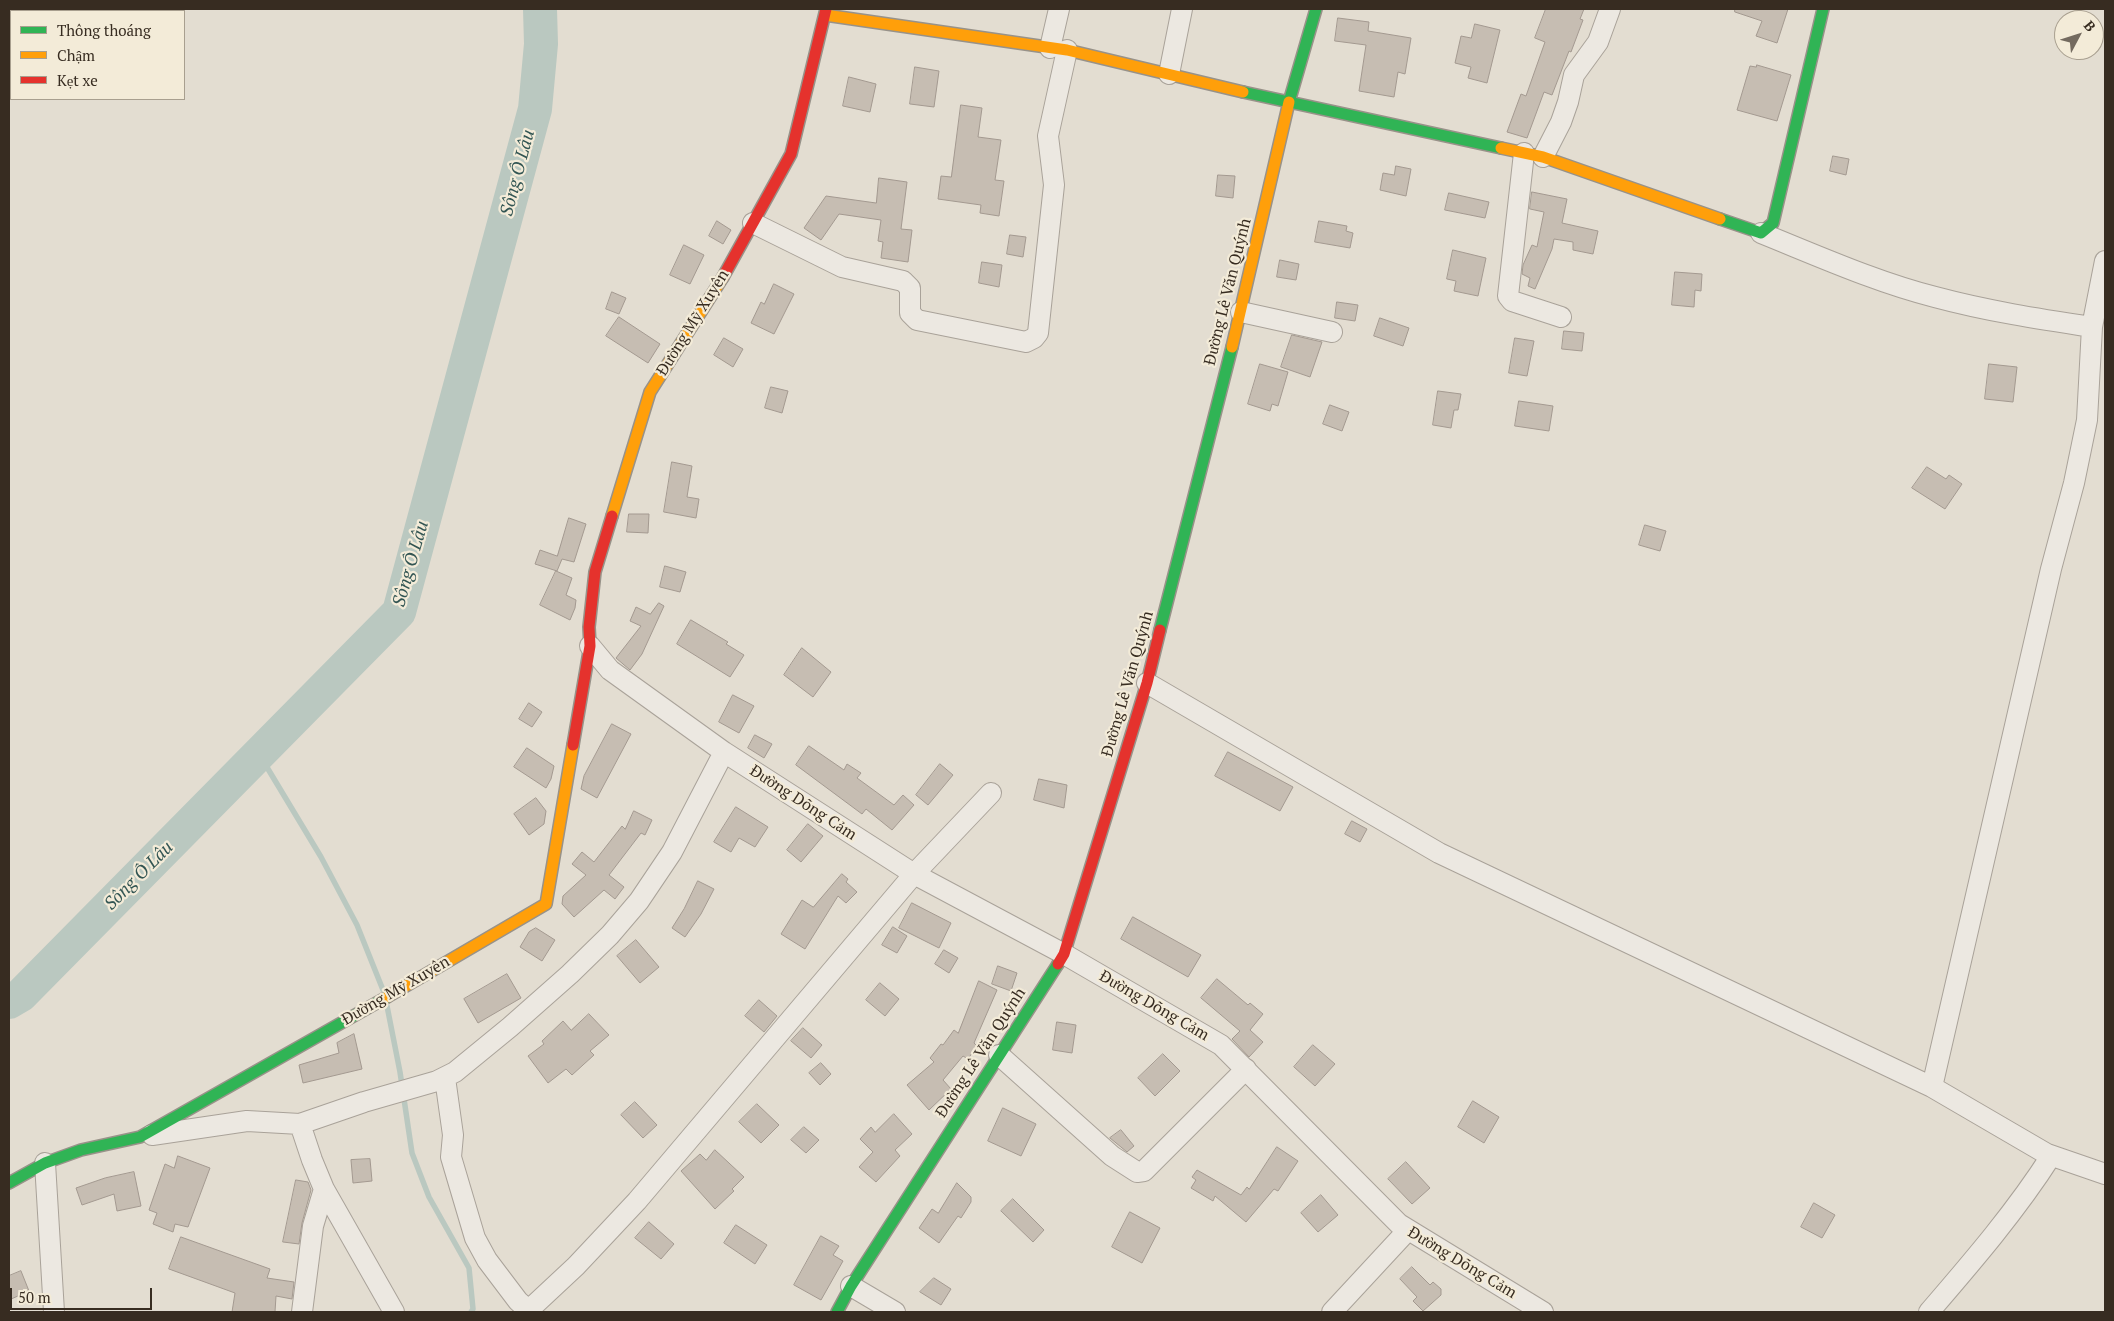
<!DOCTYPE html>
<html>
<head>
<meta charset="utf-8">
<style>
	body { margin:0 }
	#map { position:relative; width:2114px; height:1321px; overflow:hidden; background:#e3ddd1; font-family:"PT Serif",serif }
	canvas { display:block }
	.frame { position:absolute; inset:0; border:10px solid #372c21; pointer-events:none }
	.legend { position:absolute; left:10px; top:10px; width:175px; height:90px; box-sizing:border-box; background:#f3ebd8; border:1px solid #a89f8f; margin:0; padding:6px 9px; list-style:none; font-size:15px; color:#372c21 }
	.legend li { display:flex; align-items:center; gap:10px; height:25px }
	.legend b { width:25px; border:1px solid #a89f8f }
	.north { position:absolute; left:2054px; top:10px; width:50px; height:50px; box-sizing:border-box; background:#f3ebd8; border:1px solid #a89f8f; border-radius:50%; rotate:50deg; font-size:14px; font-weight:700; line-height:20px; text-align:center; color:#372c21 }
	.north::after { content:''; display:block; margin:auto; width:18px; height:22px; background:#736a5f; clip-path:polygon(50% 0,100% 100%,50% 72%,0 100%) }
	.scale { position:absolute; left:10px; top:1288px; width:142px; height:22px; box-sizing:border-box; border:2px solid #372c21; border-top:0; padding-left:6px; font-size:15px; line-height:18px; white-space:nowrap; color:#372c21; -webkit-text-stroke:4px #f3ebd8; paint-order:stroke }
</style>
</head>
<body>
<div id="map">
<canvas width="2114" height="1321"></canvas>
<div class="frame"></div>
<ul class="legend">
<li><b style="height:6px;background:#30b455"></b>Thông thoáng</li>
<li><b style="height:6px;background:#ff9f0a"></b>Chậm</li>
<li><b style="height:6px;background:#e5322d"></b>Kẹt xe</li>
</ul>
<div class="north">B</div>
<div class="scale">50 m</div>
</div>
<script>
const ctx = document.querySelector('canvas').getContext('2d');
ctx.lineJoin = 'round';
function trace(path, color, width, dash) {
  ctx.strokeStyle = color;
  ctx.lineWidth = width;
  ctx.lineCap = dash ? 'butt' : 'round';
  ctx.setLineDash(dash || []);
  ctx.stroke(path);
}
function fill(path, color) {
  ctx.fillStyle = color;
  ctx.fill(path, 'evenodd');
}
function drawText(font, color, halo, rows, align = 'center') {
  ctx.font = font + ' "PT Serif",serif';
  ctx.lineWidth = 4.5;
  ctx.setLineDash([]);
  ctx.textBaseline = 'middle';
  ctx.strokeStyle = halo;
  ctx.fillStyle = color;
  for (const [text, x, y, turn = 0] of rows) {
    ctx.save();
    ctx.translate(x, y);
    ctx.rotate((+turn || 0) * Math.PI / 180);
    ctx.textAlign = isNaN(turn) ? turn : align;
    if (halo) ctx.strokeText(text, 0, 0);
    ctx.fillText(text, 0, 0);
    ctx.restore();
  }
}
trace(new Path2D(`
	M 259,754 L 321,857 L 357,925 L 383,990
	M 387,1006 L 400,1072 L 412,1153 L 429,1197 L 469,1268 L 473,1309 L 471,1312`), '#bac8c0', 5.5);
trace(new Path2D(`
	M 9,1002 L 21,995 L 399,612 L 535,109 L 541,44 L 540,9`), '#bac8c0', 34);
const building = new Path2D(`
	M 1546,9 L 1584,9 L 1580,19 L 1583,20 L 1571,52 L 1569,51 L 1552,95 L 1544,92 L 1527,138 L 1507,132 L 1521,94 L 1526,96 L 1545,42 L 1535,38 Z
	M 1735,9 L 1788,9 L 1777,43 L 1756,36 L 1762,21 L 1735,12 Z
	M 1338,18 L 1369,22 L 1368,31 L 1411,38 L 1405,74 L 1398,72 L 1394,97 L 1359,91 L 1366,45 L 1335,41 Z
	M 1475,24 L 1500,30 L 1487,83 L 1468,78 L 1471,67 L 1455,63 L 1461,36 L 1471,38 Z
	M 1757,65 L 1791,75 L 1777,121 L 1737,110 L 1750,66 L 1756,67 Z
	M 915,67 L 939,71 L 934,107 L 910,104 Z
	M 849,77 L 876,84 L 870,112 L 843,106 Z
	M 961,105 L 982,108 L 978,137 L 1001,140 L 995,180 L 1004,181 L 999,216 L 980,213 L 981,205 L 938,199 L 941,176 L 951,177 Z
	M 1833,156 L 1849,159 L 1846,175 L 1830,171 Z
	M 1396,166 L 1411,169 L 1406,196 L 1380,190 L 1383,173 L 1394,175 Z
	M 1218,175 L 1235,176 L 1233,198 L 1216,196 Z
	M 879,178 L 907,182 L 901,229 L 912,230 L 908,262 L 881,258 L 883,242 L 878,241 L 881,220 L 839,214 L 821,240 L 804,228 L 826,196 L 876,203 Z
	M 1532,192 L 1567,199 L 1562,223 L 1598,231 L 1593,254 L 1573,250 L 1573,242 L 1554,239 L 1552,249 L 1535,289 L 1528,286 L 1530,278 L 1522,274 L 1523,265 L 1532,245 L 1537,247 L 1544,212 L 1530,209 Z
	M 1449,193 L 1489,202 L 1485,218 L 1445,210 Z
	M 717,221 L 731,230 L 723,244 L 709,236 Z
	M 1319,221 L 1347,226 L 1346,231 L 1353,233 L 1350,248 L 1315,242 Z
	M 1010,235 L 1026,237 L 1023,257 L 1007,254 Z
	M 684,245 L 704,255 L 690,284 L 670,275 Z
	M 1453,250 L 1486,258 L 1478,296 L 1454,291 L 1456,281 L 1447,279 Z
	M 1280,260 L 1299,264 L 1296,280 L 1277,277 Z
	M 982,262 L 1002,265 L 999,287 L 979,283 Z
	M 1675,272 L 1702,274 L 1701,291 L 1695,290 L 1694,307 L 1672,305 Z
	M 774,284 L 794,294 L 774,334 L 751,323 L 761,302 L 764,304 Z
	M 612,292 L 626,298 L 619,314 L 606,309 Z
	M 1337,302 L 1358,305 L 1355,321 L 1335,318 Z
	M 619,317 L 660,344 L 648,363 L 606,336 Z
	M 1380,318 L 1409,328 L 1403,346 L 1374,336 Z
	M 1564,331 L 1584,333 L 1582,351 L 1562,349 Z
	M 1292,335 L 1322,342 L 1310,377 L 1281,367 Z
	M 724,338 L 743,349 L 733,367 L 714,355 Z
	M 1515,338 L 1534,341 L 1527,376 L 1509,373 Z
	M 1260,364 L 1288,372 L 1278,406 L 1272,404 L 1270,411 L 1248,404 Z
	M 1989,364 L 2017,367 L 2013,402 L 1985,399 Z
	M 771,387 L 788,391 L 782,413 L 765,408 Z
	M 1438,391 L 1461,394 L 1458,410 L 1454,410 L 1451,428 L 1433,425 Z
	M 1519,401 L 1553,406 L 1549,431 L 1515,426 Z
	M 1330,405 L 1349,412 L 1342,431 L 1323,424 Z
	M 672,462 L 692,466 L 687,497 L 699,499 L 696,518 L 664,512 Z
	M 1927,467 L 1946,479 L 1949,475 L 1962,484 L 1945,509 L 1912,488 Z
	M 629,514 L 649,514 L 648,533 L 627,532 Z
	M 569,518 L 586,524 L 574,562 L 562,559 L 557,571 L 535,564 L 540,550 L 557,556 Z
	M 1645,525 L 1666,531 L 1660,551 L 1639,545 Z
	M 665,566 L 686,572 L 680,592 L 660,587 Z
	M 556,571 L 572,578 L 566,595 L 576,600 L 575,608 L 570,620 L 540,605 Z
	M 659,603 L 664,606 L 642,654 L 630,670 L 616,658 L 641,626 L 630,621 L 636,607 L 650,614 Z
	M 691,620 L 728,642 L 726,644 L 744,655 L 730,677 L 677,644 Z
	M 802,648 L 831,672 L 813,697 L 784,675 Z
	M 733,695 L 754,706 L 739,733 L 719,722 Z
	M 529,703 L 542,712 L 532,727 L 519,719 Z
	M 612,724 L 631,734 L 597,798 L 581,789 L 584,776 Z
	M 755,735 L 772,744 L 764,758 L 748,748 Z
	M 809,746 L 844,770 L 847,764 L 861,773 L 857,778 L 894,805 L 903,795 L 914,805 L 892,830 L 866,809 L 862,814 L 796,765 Z
	M 527,748 L 554,766 L 551,779 L 546,788 L 514,767 Z
	M 1228,752 L 1293,787 L 1280,811 L 1215,776 Z
	M 940,764 L 953,775 L 928,805 L 916,795 Z
	M 1039,779 L 1067,785 L 1064,808 L 1034,800 Z
	M 536,798 L 546,811 L 544,824 L 529,835 L 514,814 Z
	M 736,807 L 768,827 L 755,847 L 739,838 L 731,852 L 714,842 Z
	M 634,811 L 652,820 L 645,835 L 641,833 L 609,875 L 624,887 L 615,899 L 604,890 L 574,917 L 562,904 L 563,896 L 586,875 L 572,864 L 582,852 L 594,862 L 622,826 L 625,829 Z
	M 1352,821 L 1367,829 L 1360,842 L 1345,834 Z
	M 808,824 L 823,836 L 801,862 L 787,850 Z
	M 842,874 L 848,879 L 846,882 L 857,892 L 846,903 L 838,896 L 805,949 L 781,934 L 802,900 L 813,907 Z
	M 698,881 L 714,889 L 701,914 L 685,937 L 672,928 L 684,909 Z
	M 912,903 L 951,923 L 939,948 L 899,928 Z
	M 1133,917 L 1201,955 L 1188,977 L 1121,939 Z
	M 893,927 L 907,936 L 897,953 L 882,945 Z
	M 536,928 L 555,940 L 542,961 L 520,947 L 529,932 Z
	M 636,940 L 659,967 L 640,983 L 617,956 Z
	M 944,950 L 958,958 L 949,973 L 935,964 Z
	M 998,966 L 1017,973 L 1011,991 L 992,984 Z
	M 507,974 L 521,998 L 478,1023 L 464,999 Z
	M 1217,979 L 1248,1005 L 1250,1003 L 1263,1014 L 1250,1030 L 1263,1042 L 1249,1057 L 1232,1039 L 1240,1031 L 1201,998 Z
	M 979,981 L 997,990 L 974,1043 L 977,1046 L 968,1059 L 963,1056 L 943,1080 L 951,1089 L 929,1110 L 907,1085 L 934,1062 L 930,1058 L 941,1044 L 943,1045 L 954,1030 L 958,1033 Z
	M 880,983 L 899,999 L 885,1016 L 866,1000 Z
	M 759,1000 L 777,1016 L 764,1032 L 745,1016 Z
	M 589,1014 L 609,1035 L 590,1051 L 594,1055 L 572,1075 L 566,1069 L 548,1083 L 528,1056 L 544,1044 L 542,1041 L 563,1021 L 571,1030 Z
	M 1057,1022 L 1076,1025 L 1072,1053 L 1053,1050 Z
	M 803,1028 L 822,1045 L 811,1058 L 791,1041 Z
	M 354,1034 L 362,1069 L 303,1083 L 299,1065 L 339,1053 L 337,1043 Z
	M 1313,1045 L 1335,1064 L 1315,1086 L 1294,1067 Z
	M 1163,1054 L 1180,1071 L 1155,1096 L 1138,1078 Z
	M 821,1063 L 831,1074 L 820,1085 L 809,1073 Z
	M 1473,1101 L 1499,1117 L 1484,1143 L 1458,1127 Z
	M 635,1102 L 657,1125 L 643,1138 L 621,1115 Z
	M 757,1104 L 779,1125 L 761,1143 L 739,1122 Z
	M 1003,1108 L 1036,1124 L 1021,1156 L 988,1141 Z
	M 894,1114 L 912,1134 L 895,1150 L 900,1156 L 876,1182 L 859,1167 L 873,1152 L 860,1139 L 871,1127 L 875,1132 Z
	M 804,1127 L 819,1140 L 806,1153 L 791,1140 Z
	M 1121,1130 L 1134,1146 L 1127,1152 L 1110,1138 Z
	M 1277,1147 L 1298,1161 L 1278,1191 L 1274,1189 L 1246,1222 L 1215,1196 L 1213,1201 L 1191,1188 L 1196,1180 L 1192,1177 L 1197,1170 L 1241,1195 L 1247,1187 L 1249,1189 Z
	M 715,1150 L 744,1177 L 732,1189 L 734,1191 L 715,1209 L 681,1171 L 700,1154 L 706,1160 Z
	M 178,1156 L 210,1168 L 188,1227 L 175,1224 L 173,1232 L 153,1224 L 157,1213 L 149,1210 L 165,1164 L 174,1168 Z
	M 370,1159 L 372,1181 L 353,1183 L 351,1160 Z
	M 1406,1162 L 1430,1188 L 1412,1204 L 1388,1179 Z
	M 134,1172 L 141,1206 L 117,1211 L 114,1194 L 82,1205 L 76,1188 L 105,1178 Z
	M 296,1180 L 308,1182 L 311,1190 L 302,1223 L 299,1244 L 283,1242 Z
	M 957,1183 L 971,1197 L 971,1202 L 961,1218 L 958,1216 L 939,1243 L 919,1228 L 932,1209 L 938,1213 Z
	M 1321,1195 L 1338,1215 L 1318,1232 L 1301,1213 Z
	M 1013,1199 L 1044,1230 L 1033,1242 L 1001,1211 Z
	M 1814,1203 L 1835,1215 L 1822,1238 L 1801,1227 Z
	M 1130,1212 L 1160,1228 L 1142,1263 L 1112,1247 Z
	M 649,1222 L 674,1244 L 661,1259 L 635,1238 Z
	M 736,1225 L 767,1245 L 755,1264 L 724,1243 Z
	M 821,1236 L 839,1246 L 833,1255 L 843,1261 L 821,1300 L 794,1285 Z
	M 181,1237 L 270,1269 L 267,1278 L 294,1282 L 292,1299 L 276,1296 L 275,1312 L 232,1312 L 235,1293 L 169,1269 Z
	M 1412,1267 L 1430,1285 L 1433,1282 L 1441,1289 L 1441,1295 L 1423,1311 L 1413,1301 L 1417,1297 L 1400,1279 Z
	M 21,1271 L 29,1291 L 9,1300 L 9,1276 Z
	M 934,1278 L 951,1289 L 941,1305 L 920,1292 Z`);
fill(building, '#c6bdb2');
trace(building, '#a39990', 1);
const street = new Path2D(`
	M 1050,48 L 1059,9
	M 1169,74 L 1182,9
	M 1524,153 L 1508,296 L 1512,301 L 1561,317
	M 1543,157 L 1561,122 L 1568,102 L 1574,75 L 1598,42 L 1610,9
	M 753,223 L 842,267 L 903,281 L 910,288 L 910,313 L 917,320 L 1026,342 L 1034,338 L 1038,333 L 1054,185 L 1048,136 L 1067,50
	M 1761,233 C 1818,256 1876,282 1935,297 C 1987,311 2039,319 2092,327
	M 1241,312 L 1332,332
	M 590,646 L 610,670 L 724,752 L 914,874 L 1064,954 L 1221,1045 L 1399,1224 L 1543,1312
	M 1147,683 L 1439,853 L 1932,1087 L 2047,1154 L 2105,1174
	M 999,1055 L 1112,1156 L 1137,1172 L 1144,1171 L 1246,1069
	M 445,1078 L 453,1135 L 451,1157 L 475,1238 L 487,1260 L 518,1301 L 527,1309 L 531,1308 L 576,1266 L 637,1201 L 914,874 L 991,793
	M 1932,1087 L 2051,569 L 2074,483 L 2087,420 L 2092,327 L 2105,261
	M 300,1124 L 312,1160 L 324,1189 L 313,1226 L 302,1312
	M 152,1135 L 247,1121 L 300,1124 L 364,1102 L 437,1081 L 455,1072 L 510,1027 L 570,974 L 610,935 L 639,901 L 672,852 L 724,752
	M 45,1163 L 54,1312
	M 324,1189 L 394,1312
	M 851,1286 L 895,1312
	M 1332,1312 L 1408,1230
	M 1929,1312 C 1972,1262 2016,1211 2051,1156`);
const fast = new Path2D(`
	M 1243,92 L 1501,148
	M 1289,102 L 1316,9
	M 1720,219 L 1761,233 L 1773,223 L 1823,9
	M 1160,630 L 1232,347
	M 9,1183 L 45,1163 L 81,1150 L 140,1137 L 387,997
	M 837,1312 L 851,1286 L 1058,964`);
const slow = new Path2D(`
	M 825,15 L 1067,50 L 1243,92
	M 1501,148 L 1543,157 L 1720,219
	M 1232,347 L 1289,102
	M 612,516 L 650,392 L 723,277
	M 387,997 L 546,904 L 573,745`);
const jam = new Path2D(`
	M 723,277 L 791,154 L 826,9
	M 573,745 L 590,646 L 589,627 L 595,572 L 612,516
	M 1058,964 L 1064,954 L 1147,683 L 1160,630`);
trace(street, '#a9a299', 22);
trace(fast, '#989289', 14);
trace(slow, '#989289', 14);
trace(jam, '#989289', 14);
trace(street, '#ece8e1', 20);
trace(fast, '#30b455', 11);
trace(slow, '#ff9f0a', 11);
trace(jam, '#e5322d', 11);
drawText('16px', '#372c21', '#f3ebd8', [
	["Đường Lê Văn Quýnh",1228,292,-76],
	["Đường Mỹ Xuyên",693,323,-58],
	["Đường Lê Văn Quýnh",1128,684,-74],
	["Đường Dõng Cảm",803,803,33],
	["Đường Mỹ Xuyên",396,991,-30],
	["Đường Dõng Cảm",1154,1006,30],
	["Đường Lê Văn Quýnh",981,1053,-57],
	["Đường Dõng Cảm",1462,1263,31]
]);
drawText('italic 18px', '#325553', '#f3ebd8', [
	["Sông Ô Lâu",518,173,-75],
	["Sông Ô Lâu",411,564,-74],
	["Sông Ô Lâu",139,876,-45]
]);
</script>
</body>
</html>
